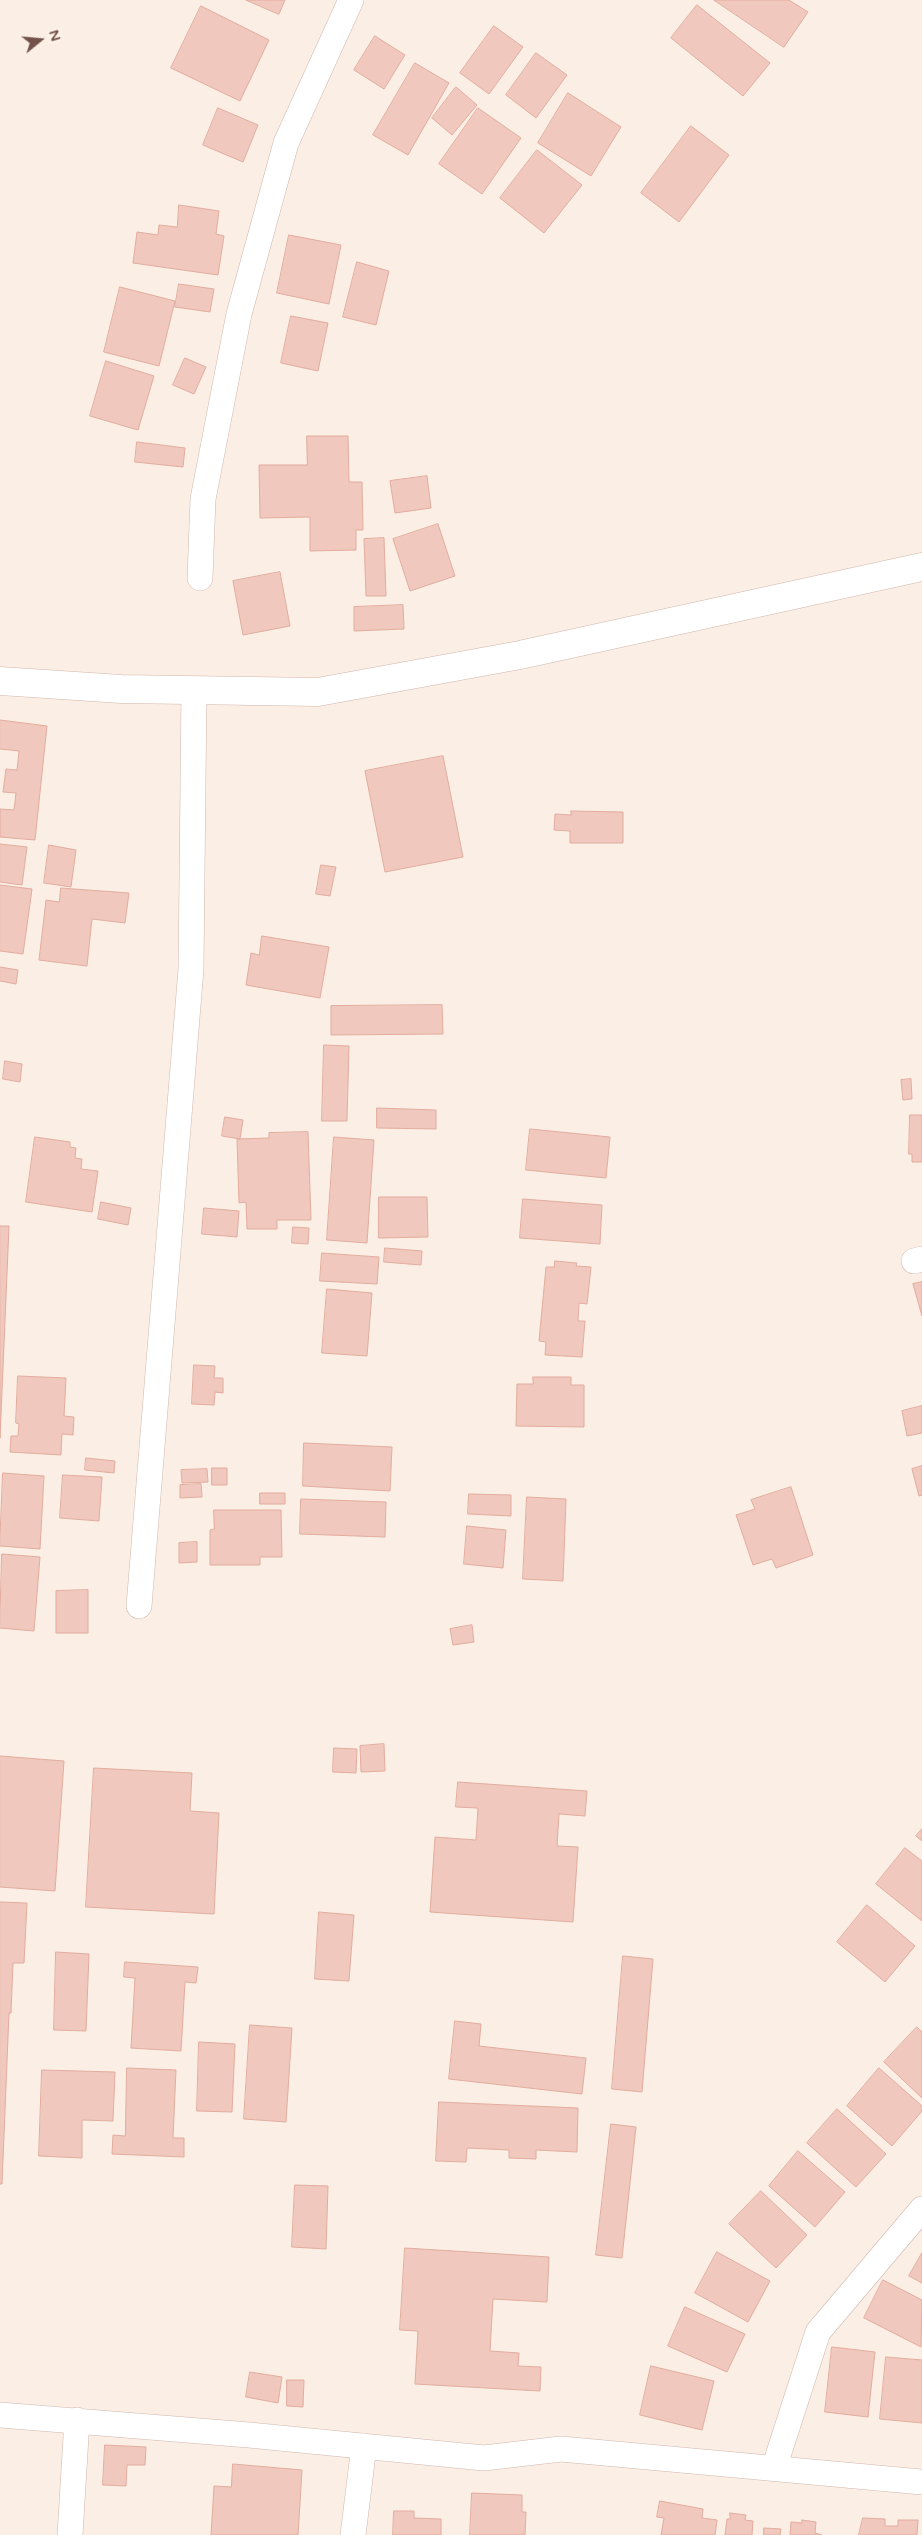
<!DOCTYPE html>
<html>
<head>
<meta charset="utf-8">
<style>
	body { margin:0 }
	#map { position:relative; width:922px; height:2535px; overflow:hidden; background:#fbeee4; font-family:"Varela Round",sans-serif }
	canvas { display:block }
	.north { position:absolute; left:15px; top:15px; width:50px; height:50px; -webkit-text-stroke:4px #fef3ea; paint-order:stroke; rotate:73deg; font-size:14px; font-weight:700; line-height:20px; text-align:center; color:#73524b }
	.north::after { content:''; display:block; margin:auto; width:18px; height:22px; background:#73524b; clip-path:polygon(50% 0,100% 100%,50% 72%,0 100%) }
</style>
</head>
<body>
<div id="map">
<canvas width="922" height="2535"></canvas>
<div class="north">N</div>
</div>
<script>
const ctx = document.querySelector('canvas').getContext('2d');
ctx.lineJoin = 'round';
function fill(path, color) {
  ctx.fillStyle = color;
  ctx.fill(path, 'evenodd');
}
function trace(path, color, width, dash) {
  ctx.strokeStyle = color;
  ctx.lineWidth = width;
  ctx.lineCap = dash ? 'butt' : 'round';
  ctx.setLineDash(dash || []);
  ctx.stroke(path);
}
const building = new Path2D(`
	M 246,0 L 285,0 L 279,14 Z
	M 714,0 L 789,0 L 808,12 L 784,47 Z
	M 697,5 L 770,63 L 743,96 L 671,38 Z
	M 201,6 L 269,40 L 240,101 L 171,68 Z
	M 494,26 L 523,47 L 489,94 L 460,73 Z
	M 375,36 L 405,55 L 384,89 L 354,70 Z
	M 536,53 L 567,75 L 536,118 L 506,95 Z
	M 415,63 L 449,83 L 408,155 L 373,135 Z
	M 456,87 L 477,105 L 452,135 L 432,118 Z
	M 568,93 L 621,127 L 591,176 L 538,143 Z
	M 218,108 L 258,125 L 243,162 L 203,145 Z
	M 478,108 L 521,138 L 482,194 L 439,164 Z
	M 691,126 L 729,155 L 679,222 L 641,193 Z
	M 537,150 L 582,185 L 544,233 L 500,198 Z
	M 179,205 L 219,211 L 216,234 L 224,236 L 218,275 L 133,263 L 137,232 L 158,235 L 159,225 L 177,227 Z
	M 289,235 L 341,245 L 329,304 L 277,293 Z
	M 357,262 L 389,271 L 376,325 L 343,317 Z
	M 179,284 L 214,289 L 210,312 L 175,307 Z
	M 120,287 L 175,301 L 159,366 L 104,352 Z
	M 291,316 L 328,323 L 318,371 L 281,363 Z
	M 185,358 L 206,367 L 194,394 L 173,385 Z
	M 106,361 L 154,376 L 138,430 L 90,416 Z
	M 307,436 L 348,436 L 349,482 L 362,482 L 363,530 L 356,530 L 356,550 L 310,551 L 310,517 L 260,518 L 259,465 L 307,465 Z
	M 137,442 L 185,448 L 183,467 L 135,462 Z
	M 427,476 L 431,508 L 395,513 L 390,481 Z
	M 438,524 L 455,576 L 410,591 L 393,539 Z
	M 384,538 L 386,596 L 366,596 L 364,539 Z
	M 280,572 L 290,626 L 243,635 L 233,581 Z
	M 403,605 L 404,629 L 354,631 L 354,607 Z
	M 0,720 L 47,726 L 35,840 L 0,837 L 0,809 L 14,810 L 16,793 L 3,792 L 6,769 L 17,770 L 19,751 L 0,749 Z
	M 443,756 L 463,857 L 385,872 L 365,771 Z
	M 571,811 L 623,812 L 623,843 L 570,843 L 570,831 L 554,830 L 555,814 L 571,815 Z
	M 0,844 L 27,847 L 22,885 L 0,882 Z
	M 49,845 L 76,850 L 71,887 L 44,883 Z
	M 321,865 L 336,867 L 330,896 L 316,894 Z
	M 0,885 L 32,889 L 23,954 L 0,951 Z
	M 61,888 L 129,893 L 125,923 L 92,919 L 87,966 L 39,960 L 46,900 L 59,902 Z
	M 262,936 L 329,947 L 320,998 L 246,985 L 251,953 L 259,955 Z
	M 0,967 L 18,970 L 16,984 L 0,981 Z
	M 442,1005 L 443,1034 L 331,1035 L 331,1006 Z
	M 324,1045 L 349,1046 L 347,1121 L 322,1121 Z
	M 5,1061 L 22,1064 L 20,1082 L 3,1079 Z
	M 911,1079 L 912,1099 L 903,1100 L 901,1080 Z
	M 377,1108 L 436,1110 L 436,1129 L 377,1128 Z
	M 910,1115 L 922,1115 L 922,1162 L 912,1162 L 912,1154 L 909,1154 Z
	M 225,1117 L 243,1120 L 240,1139 L 222,1136 Z
	M 530,1129 L 610,1137 L 606,1178 L 526,1170 Z
	M 308,1132 L 311,1220 L 277,1220 L 277,1229 L 247,1229 L 246,1202 L 239,1203 L 237,1139 L 269,1138 L 269,1133 Z
	M 35,1137 L 70,1142 L 70,1147 L 76,1148 L 75,1158 L 82,1159 L 81,1169 L 98,1171 L 92,1212 L 26,1202 Z
	M 334,1137 L 374,1140 L 367,1243 L 327,1240 Z
	M 379,1197 L 427,1197 L 428,1237 L 379,1238 Z
	M 523,1199 L 602,1205 L 600,1244 L 520,1238 Z
	M 101,1202 L 131,1208 L 128,1225 L 98,1219 Z
	M 204,1208 L 239,1211 L 237,1237 L 202,1234 Z
	M 0,1226 L 9,1226 L 0,1438 Z
	M 293,1227 L 309,1228 L 308,1244 L 292,1243 Z
	M 385,1248 L 422,1251 L 421,1265 L 384,1262 Z
	M 322,1253 L 379,1257 L 377,1284 L 320,1281 Z
	M 555,1261 L 577,1263 L 576,1266 L 591,1267 L 587,1304 L 579,1303 L 578,1321 L 585,1321 L 582,1357 L 545,1355 L 546,1342 L 539,1341 L 546,1267 L 554,1267 Z
	M 922,1282 L 922,1316 L 913,1284 Z
	M 327,1289 L 372,1293 L 367,1356 L 322,1353 Z
	M 194,1365 L 215,1366 L 214,1378 L 223,1378 L 223,1393 L 215,1392 L 214,1405 L 192,1404 Z
	M 18,1376 L 66,1378 L 64,1416 L 74,1417 L 73,1435 L 62,1434 L 61,1455 L 10,1452 L 11,1436 L 18,1436 L 19,1424 L 16,1423 Z
	M 533,1377 L 571,1377 L 571,1385 L 584,1385 L 584,1427 L 516,1426 L 517,1384 L 533,1384 Z
	M 922,1406 L 922,1433 L 907,1436 L 902,1411 Z
	M 304,1443 L 392,1447 L 390,1491 L 303,1486 Z
	M 86,1458 L 115,1461 L 114,1473 L 85,1470 Z
	M 922,1466 L 922,1495 L 919,1496 L 912,1469 Z
	M 212,1468 L 227,1468 L 227,1485 L 212,1485 Z
	M 207,1469 L 208,1482 L 182,1483 L 181,1470 Z
	M 3,1473 L 44,1476 L 40,1549 L 0,1546 Z
	M 63,1475 L 102,1477 L 99,1521 L 60,1518 Z
	M 201,1484 L 202,1497 L 180,1498 L 180,1485 Z
	M 791,1487 L 813,1555 L 776,1568 L 772,1559 L 753,1565 L 736,1515 L 755,1509 L 751,1500 Z
	M 260,1493 L 285,1493 L 285,1504 L 260,1504 Z
	M 469,1494 L 511,1495 L 511,1516 L 468,1514 Z
	M 527,1497 L 566,1499 L 563,1581 L 523,1579 Z
	M 301,1499 L 386,1502 L 385,1537 L 300,1534 Z
	M 214,1510 L 281,1510 L 282,1557 L 260,1557 L 260,1565 L 210,1565 L 210,1530 L 214,1529 Z
	M 467,1526 L 506,1530 L 503,1568 L 464,1564 Z
	M 197,1542 L 197,1562 L 179,1563 L 179,1543 Z
	M 2,1554 L 40,1557 L 34,1631 L 0,1628 Z
	M 88,1590 L 88,1633 L 56,1633 L 56,1591 Z
	M 472,1625 L 474,1642 L 453,1645 L 450,1629 Z
	M 384,1744 L 385,1771 L 361,1772 L 360,1746 Z
	M 334,1748 L 357,1749 L 356,1773 L 333,1772 Z
	M 0,1756 L 64,1761 L 55,1891 L 0,1887 Z
	M 94,1768 L 192,1773 L 190,1811 L 219,1813 L 214,1914 L 86,1907 Z
	M 458,1782 L 587,1791 L 585,1816 L 559,1814 L 557,1846 L 578,1847 L 573,1922 L 430,1912 L 435,1837 L 476,1840 L 478,1808 L 456,1807 Z
	M 922,1829 L 922,1841 L 916,1836 Z
	M 905,1848 L 922,1861 L 922,1921 L 876,1884 Z
	M 0,1902 L 27,1903 L 24,1963 L 13,1963 L 11,2013 L 9,2013 L 2,2184 L 0,2184 Z
	M 867,1905 L 915,1946 L 885,1982 L 837,1942 Z
	M 319,1912 L 354,1915 L 349,1981 L 315,1979 Z
	M 56,1952 L 89,1954 L 86,2031 L 54,2030 Z
	M 623,1956 L 653,1959 L 642,2092 L 612,2089 Z
	M 125,1962 L 198,1967 L 196,1983 L 185,1982 L 181,2051 L 131,2048 L 135,1978 L 124,1977 Z
	M 455,2021 L 481,2024 L 479,2046 L 586,2058 L 582,2094 L 449,2079 Z
	M 250,2025 L 292,2028 L 286,2122 L 244,2119 Z
	M 917,2027 L 922,2032 L 922,2098 L 884,2062 Z
	M 199,2042 L 235,2044 L 232,2112 L 197,2111 Z
	M 127,2068 L 176,2070 L 173,2138 L 184,2138 L 184,2157 L 112,2154 L 113,2135 L 125,2136 Z
	M 879,2068 L 922,2106 L 922,2111 L 892,2146 L 847,2106 Z
	M 42,2070 L 115,2072 L 113,2121 L 82,2120 L 82,2158 L 39,2156 Z
	M 439,2102 L 578,2108 L 577,2152 L 536,2150 L 536,2159 L 509,2158 L 509,2150 L 467,2148 L 466,2162 L 436,2161 Z
	M 837,2109 L 886,2154 L 856,2187 L 807,2143 Z
	M 611,2124 L 636,2127 L 622,2258 L 596,2255 Z
	M 798,2151 L 845,2192 L 815,2227 L 769,2186 Z
	M 295,2185 L 328,2186 L 326,2249 L 292,2247 Z
	M 761,2191 L 807,2235 L 776,2268 L 729,2224 Z
	M 405,2248 L 549,2257 L 547,2302 L 493,2299 L 490,2351 L 519,2353 L 518,2366 L 541,2367 L 540,2391 L 415,2384 L 418,2331 L 400,2330 Z
	M 717,2252 L 770,2281 L 748,2322 L 695,2293 Z
	M 922,2253 L 922,2283 L 909,2276 Z
	M 883,2280 L 922,2300 L 921,2347 L 864,2318 Z
	M 685,2307 L 745,2334 L 727,2372 L 668,2346 Z
	M 832,2347 L 875,2352 L 868,2417 L 825,2412 Z
	M 886,2357 L 922,2360 L 922,2423 L 880,2419 Z
	M 651,2366 L 714,2381 L 702,2430 L 640,2415 Z
	M 250,2372 L 282,2377 L 278,2403 L 246,2397 Z
	M 287,2380 L 304,2380 L 303,2407 L 287,2406 Z
	M 105,2445 L 146,2447 L 145,2465 L 127,2465 L 126,2486 L 103,2485 Z
	M 233,2464 L 302,2470 L 298,2535 L 211,2535 L 214,2486 L 231,2487 Z
	M 472,2493 L 522,2495 L 522,2512 L 526,2512 L 525,2535 L 470,2535 Z
	M 660,2501 L 703,2509 L 702,2518 L 717,2520 L 715,2535 L 661,2535 L 664,2518 L 657,2517 Z
	M 394,2511 L 414,2511 L 414,2518 L 441,2519 L 441,2535 L 393,2535 Z
	M 730,2513 L 746,2515 L 745,2520 L 753,2521 L 752,2535 L 725,2535 L 727,2519 L 730,2519 Z
	M 863,2518 L 885,2519 L 885,2526 L 898,2526 L 898,2520 L 918,2520 L 917,2535 L 859,2535 Z
	M 802,2520 L 816,2522 L 815,2533 L 822,2535 L 790,2535 L 791,2522 L 802,2523 Z
	M 764,2528 L 781,2529 L 780,2535 L 764,2535 Z`);
fill(building, '#f0c8bd');
trace(building, '#e2ac9e', 1);
const street = new Path2D(`
	M 200,578 L 203,499 L 239,314 L 286,143 L 351,0
	M 914,1261 L 922,1259
	M 139,1606 L 191,969 L 194,690
	M 0,2415 L 249,2435 L 484,2458 L 561,2449 L 922,2482
	M 774,2468 L 818,2332 L 922,2209
	M 70,2535 L 77,2420
	M 353,2535 L 364,2446`);
const secondary = new Path2D(`
	M 0,681 L 121,689 L 318,692 L 520,655 L 922,567`);
trace(street, '#cfb7ae', 26);
trace(secondary, '#d1b6ab', 29);
trace(street, '#fff', 25);
trace(secondary, '#fff', 28);
</script>
</body>
</html>
